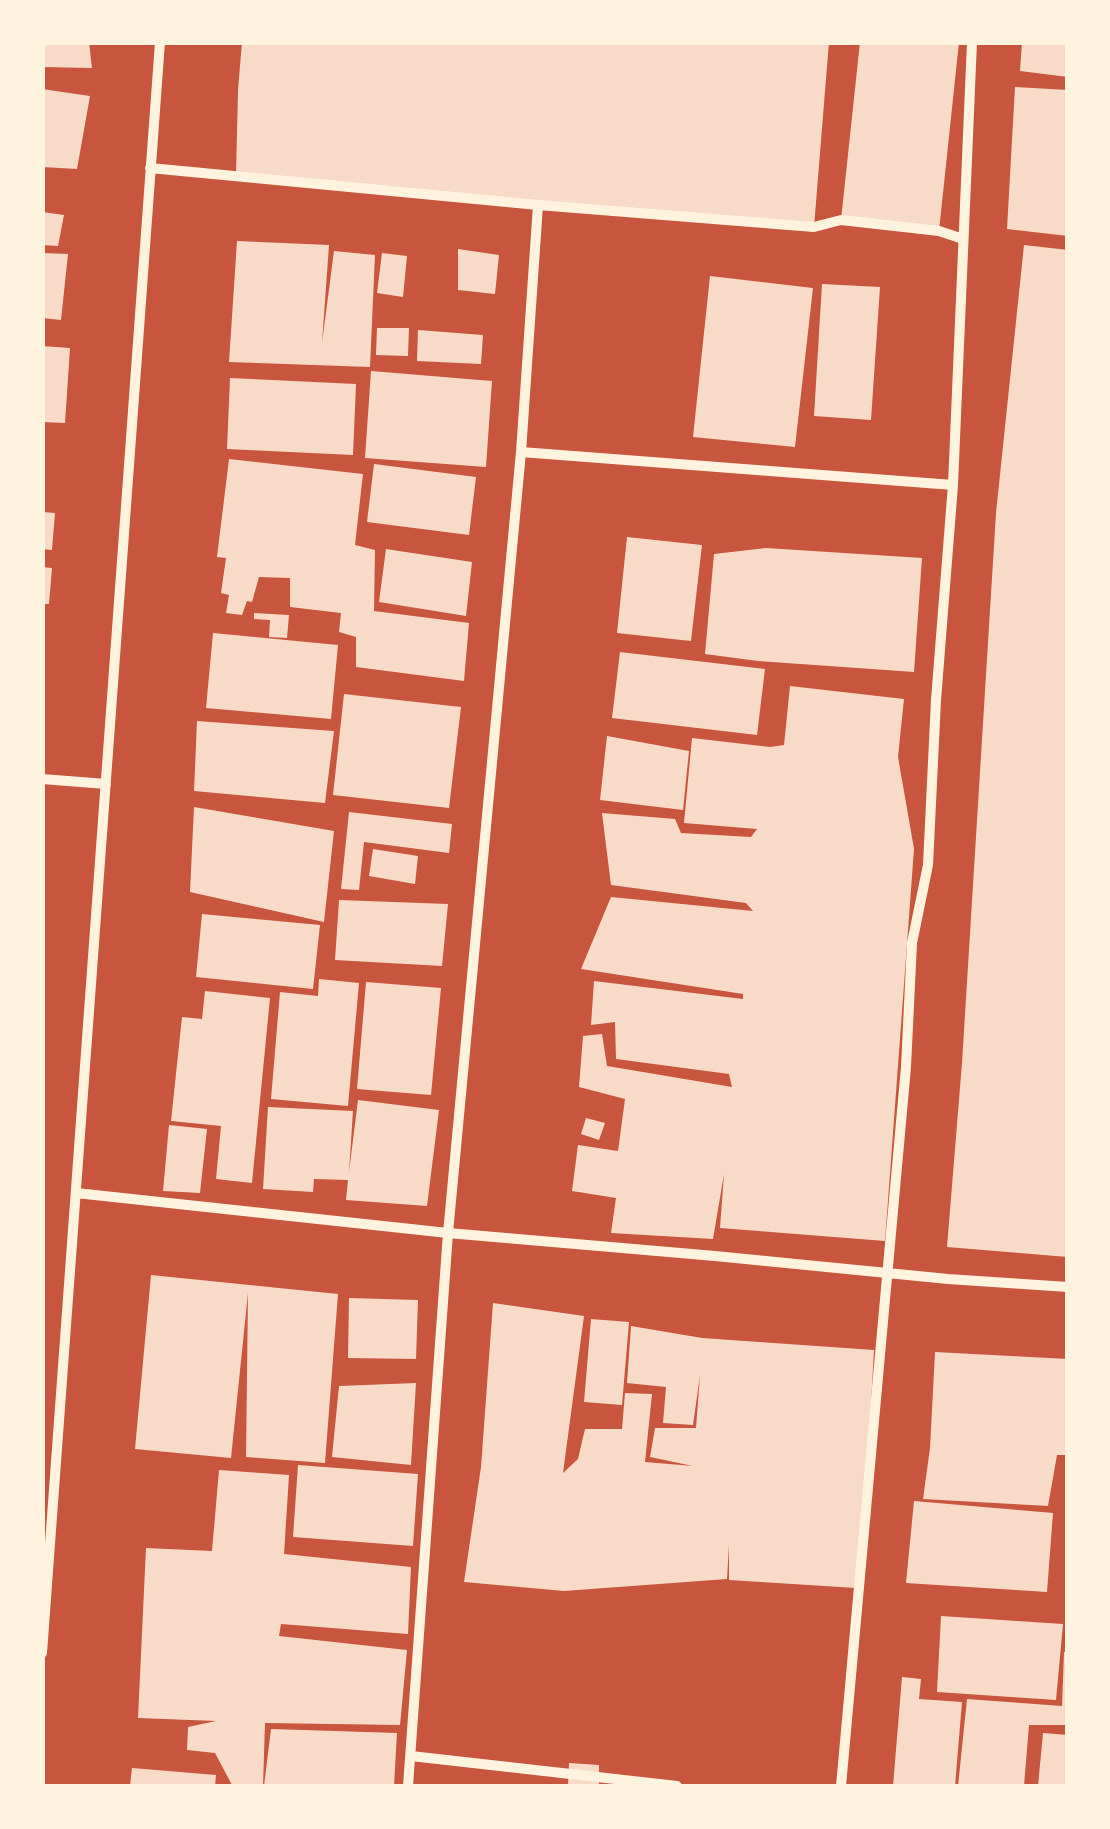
<!DOCTYPE html>
<html>
<head>
<meta charset="utf-8">
<style>
	body { margin:0 }
	#map { position:relative; width:1110px; height:1829px; overflow:hidden; background:#c8553d; font-family:"Sofia Sans Condensed",sans-serif }
	canvas { display:block }
	.frame { position:absolute; inset:0; border:45px solid #fff3e0; pointer-events:none }
</style>
</head>
<body>
<div id="map">
<canvas width="1110" height="1829"></canvas>
<div class="frame"></div>
</div>
<script>
const ctx = document.querySelector('canvas').getContext('2d');
ctx.lineJoin = 'round';
function fill(path, color) {
  ctx.fillStyle = color;
  ctx.fill(path, 'evenodd');
}
function trace(path, color, width, dash) {
  ctx.strokeStyle = color;
  ctx.lineWidth = width;
  ctx.lineCap = dash ? 'butt' : 'round';
  ctx.setLineDash(dash || []);
  ctx.stroke(path);
}
fill(new Path2D(`
	M 42,42 L 89,42 L 92,68 L 42,67 Z
	M 242,42 L 829,42 L 814,227 L 236,176 L 238,90 Z
	M 860,42 L 959,42 L 939,231 L 841,220 Z
	M 1022,42 L 1068,42 L 1068,77 L 1020,71 Z
	M 1015,87 L 1068,90 L 1068,236 L 1007,229 Z
	M 42,89 L 90,96 L 77,169 L 42,167 Z
	M 42,212 L 64,215 L 58,246 L 42,245 Z
	M 237,241 L 329,245 L 322,343 L 334,251 L 375,255 L 370,367 L 229,362 Z
	M 1024,245 L 1068,250 L 1068,1257 L 947,1247 L 962,1063 L 996,513 Z
	M 458,249 L 499,255 L 495,294 L 458,290 Z
	M 42,253 L 68,254 L 61,320 L 42,318 Z
	M 382,253 L 407,256 L 403,297 L 377,293 Z
	M 710,276 L 813,288 L 795,447 L 693,437 Z
	M 822,284 L 880,287 L 871,420 L 814,416 Z
	M 377,328 L 409,328 L 408,356 L 376,355 Z
	M 418,330 L 483,335 L 481,364 L 417,361 Z
	M 42,346 L 70,348 L 65,423 L 42,422 Z
	M 371,371 L 492,381 L 486,467 L 365,458 Z
	M 230,378 L 356,384 L 353,455 L 227,449 Z
	M 229,459 L 363,474 L 355,545 L 375,550 L 374,611 L 469,623 L 464,681 L 356,667 L 356,637 L 339,632 L 341,613 L 290,607 L 290,578 L 259,577 L 252,602 L 247,601 L 242,615 L 226,613 L 229,595 L 221,593 L 226,558 L 217,557 Z
	M 374,464 L 476,477 L 469,535 L 367,522 Z
	M 42,512 L 55,513 L 52,550 L 42,549 Z
	M 627,537 L 702,545 L 691,641 L 617,633 Z
	M 766,548 L 922,558 L 914,672 L 758,661 L 705,654 L 714,554 Z
	M 386,549 L 472,562 L 466,616 L 379,602 Z
	M 42,567 L 52,568 L 49,604 L 42,604 Z
	M 254,613 L 289,615 L 287,638 L 269,637 L 270,620 L 254,619 Z
	M 213,633 L 338,645 L 331,719 L 206,708 Z
	M 620,652 L 765,669 L 757,735 L 612,718 Z
	M 790,686 L 904,699 L 898,757 L 914,849 L 885,1241 L 720,1228 L 724,1174 L 713,1239 L 611,1233 L 616,1198 L 572,1191 L 578,1145 L 618,1151 L 625,1099 L 579,1087 L 583,1036 L 602,1034 L 607,1066 L 732,1087 L 729,1074 L 616,1059 L 615,1022 L 591,1025 L 594,981 L 743,999 L 743,994 L 581,969 L 611,897 L 753,911 L 746,903 L 611,885 L 602,813 L 675,819 L 681,833 L 751,837 L 757,829 L 684,823 L 692,738 L 770,747 L 784,745 Z
	M 344,694 L 461,707 L 449,808 L 333,795 Z
	M 197,721 L 334,731 L 325,803 L 194,791 Z
	M 607,736 L 689,751 L 683,810 L 600,800 Z
	M 194,807 L 334,831 L 324,922 L 190,892 Z
	M 349,812 L 452,824 L 449,853 L 364,842 L 359,890 L 341,889 Z
	M 373,849 L 418,856 L 415,884 L 369,876 Z
	M 339,900 L 448,904 L 442,966 L 335,960 Z
	M 202,914 L 320,925 L 313,989 L 196,977 Z
	M 319,979 L 359,983 L 348,1106 L 271,1099 L 280,992 L 318,996 Z
	M 366,982 L 441,988 L 431,1095 L 357,1089 Z
	M 205,991 L 270,998 L 252,1183 L 216,1179 L 221,1126 L 171,1121 L 182,1017 L 202,1019 Z
	M 358,1100 L 439,1110 L 427,1206 L 346,1200 L 348,1180 L 314,1179 L 313,1192 L 263,1189 L 268,1107 L 353,1111 L 349,1172 Z
	M 586,1118 L 605,1123 L 599,1140 L 581,1134 Z
	M 169,1125 L 207,1129 L 200,1193 L 163,1191 Z
	M 151,1275 L 338,1294 L 325,1463 L 246,1457 L 248,1293 L 231,1458 L 135,1449 Z
	M 349,1298 L 418,1300 L 416,1359 L 348,1358 Z
	M 493,1303 L 584,1316 L 563,1473 L 578,1459 L 585,1429 L 622,1429 L 625,1393 L 652,1394 L 645,1462 L 693,1466 L 650,1457 L 655,1428 L 696,1428 L 700,1375 L 693,1425 L 663,1423 L 666,1387 L 627,1383 L 631,1326 L 702,1338 L 874,1350 L 867,1475 L 856,1588 L 729,1580 L 729,1545 L 727,1579 L 564,1591 L 464,1582 L 481,1467 Z
	M 591,1319 L 629,1322 L 622,1405 L 584,1402 Z
	M 935,1352 L 1068,1359 L 1068,1455 L 1057,1455 L 1048,1506 L 923,1499 L 930,1448 Z
	M 416,1383 L 411,1465 L 332,1457 L 339,1386 Z
	M 298,1465 L 418,1474 L 413,1546 L 293,1537 Z
	M 219,1470 L 289,1475 L 284,1554 L 411,1567 L 408,1634 L 281,1624 L 279,1636 L 407,1650 L 400,1725 L 265,1723 L 263,1786 L 232,1785 L 215,1753 L 187,1750 L 188,1727 L 216,1721 L 138,1718 L 146,1548 L 212,1551 Z
	M 914,1501 L 1053,1513 L 1047,1592 L 906,1583 Z
	M 941,1616 L 1063,1624 L 1056,1700 L 937,1692 Z
	M 1064,1652 L 1068,1652 L 1068,1725 L 1029,1725 L 1024,1786 L 958,1786 L 967,1699 L 1062,1706 Z
	M 902,1677 L 921,1679 L 919,1699 L 962,1702 L 955,1786 L 893,1786 Z
	M 271,1729 L 397,1733 L 394,1786 L 264,1786 Z
	M 1043,1733 L 1068,1735 L 1068,1786 L 1038,1786 Z
	M 569,1763 L 599,1765 L 599,1786 L 568,1786 Z
	M 132,1768 L 216,1775 L 215,1786 L 130,1786 Z`), '#f7dbc8');
trace(new Path2D(`
	M 150,168 L 538,205 L 814,227 L 841,220 L 939,231 L 963,239
	M 521,452 L 953,485
	M 42,779 L 106,784
	M 76,1193 L 448,1233 L 715,1256 L 948,1279 L 1068,1287
	M 42,1653 L 160,42
	M 411,1756 L 677,1786
	M 408,1786 L 448,1233 L 521,452 L 538,205
	M 841,1786 L 906,1067 L 912,943 L 928,865 L 936,700 L 953,485 L 972,42`), '#fff3e0', 10);
</script>
</body>
</html>
